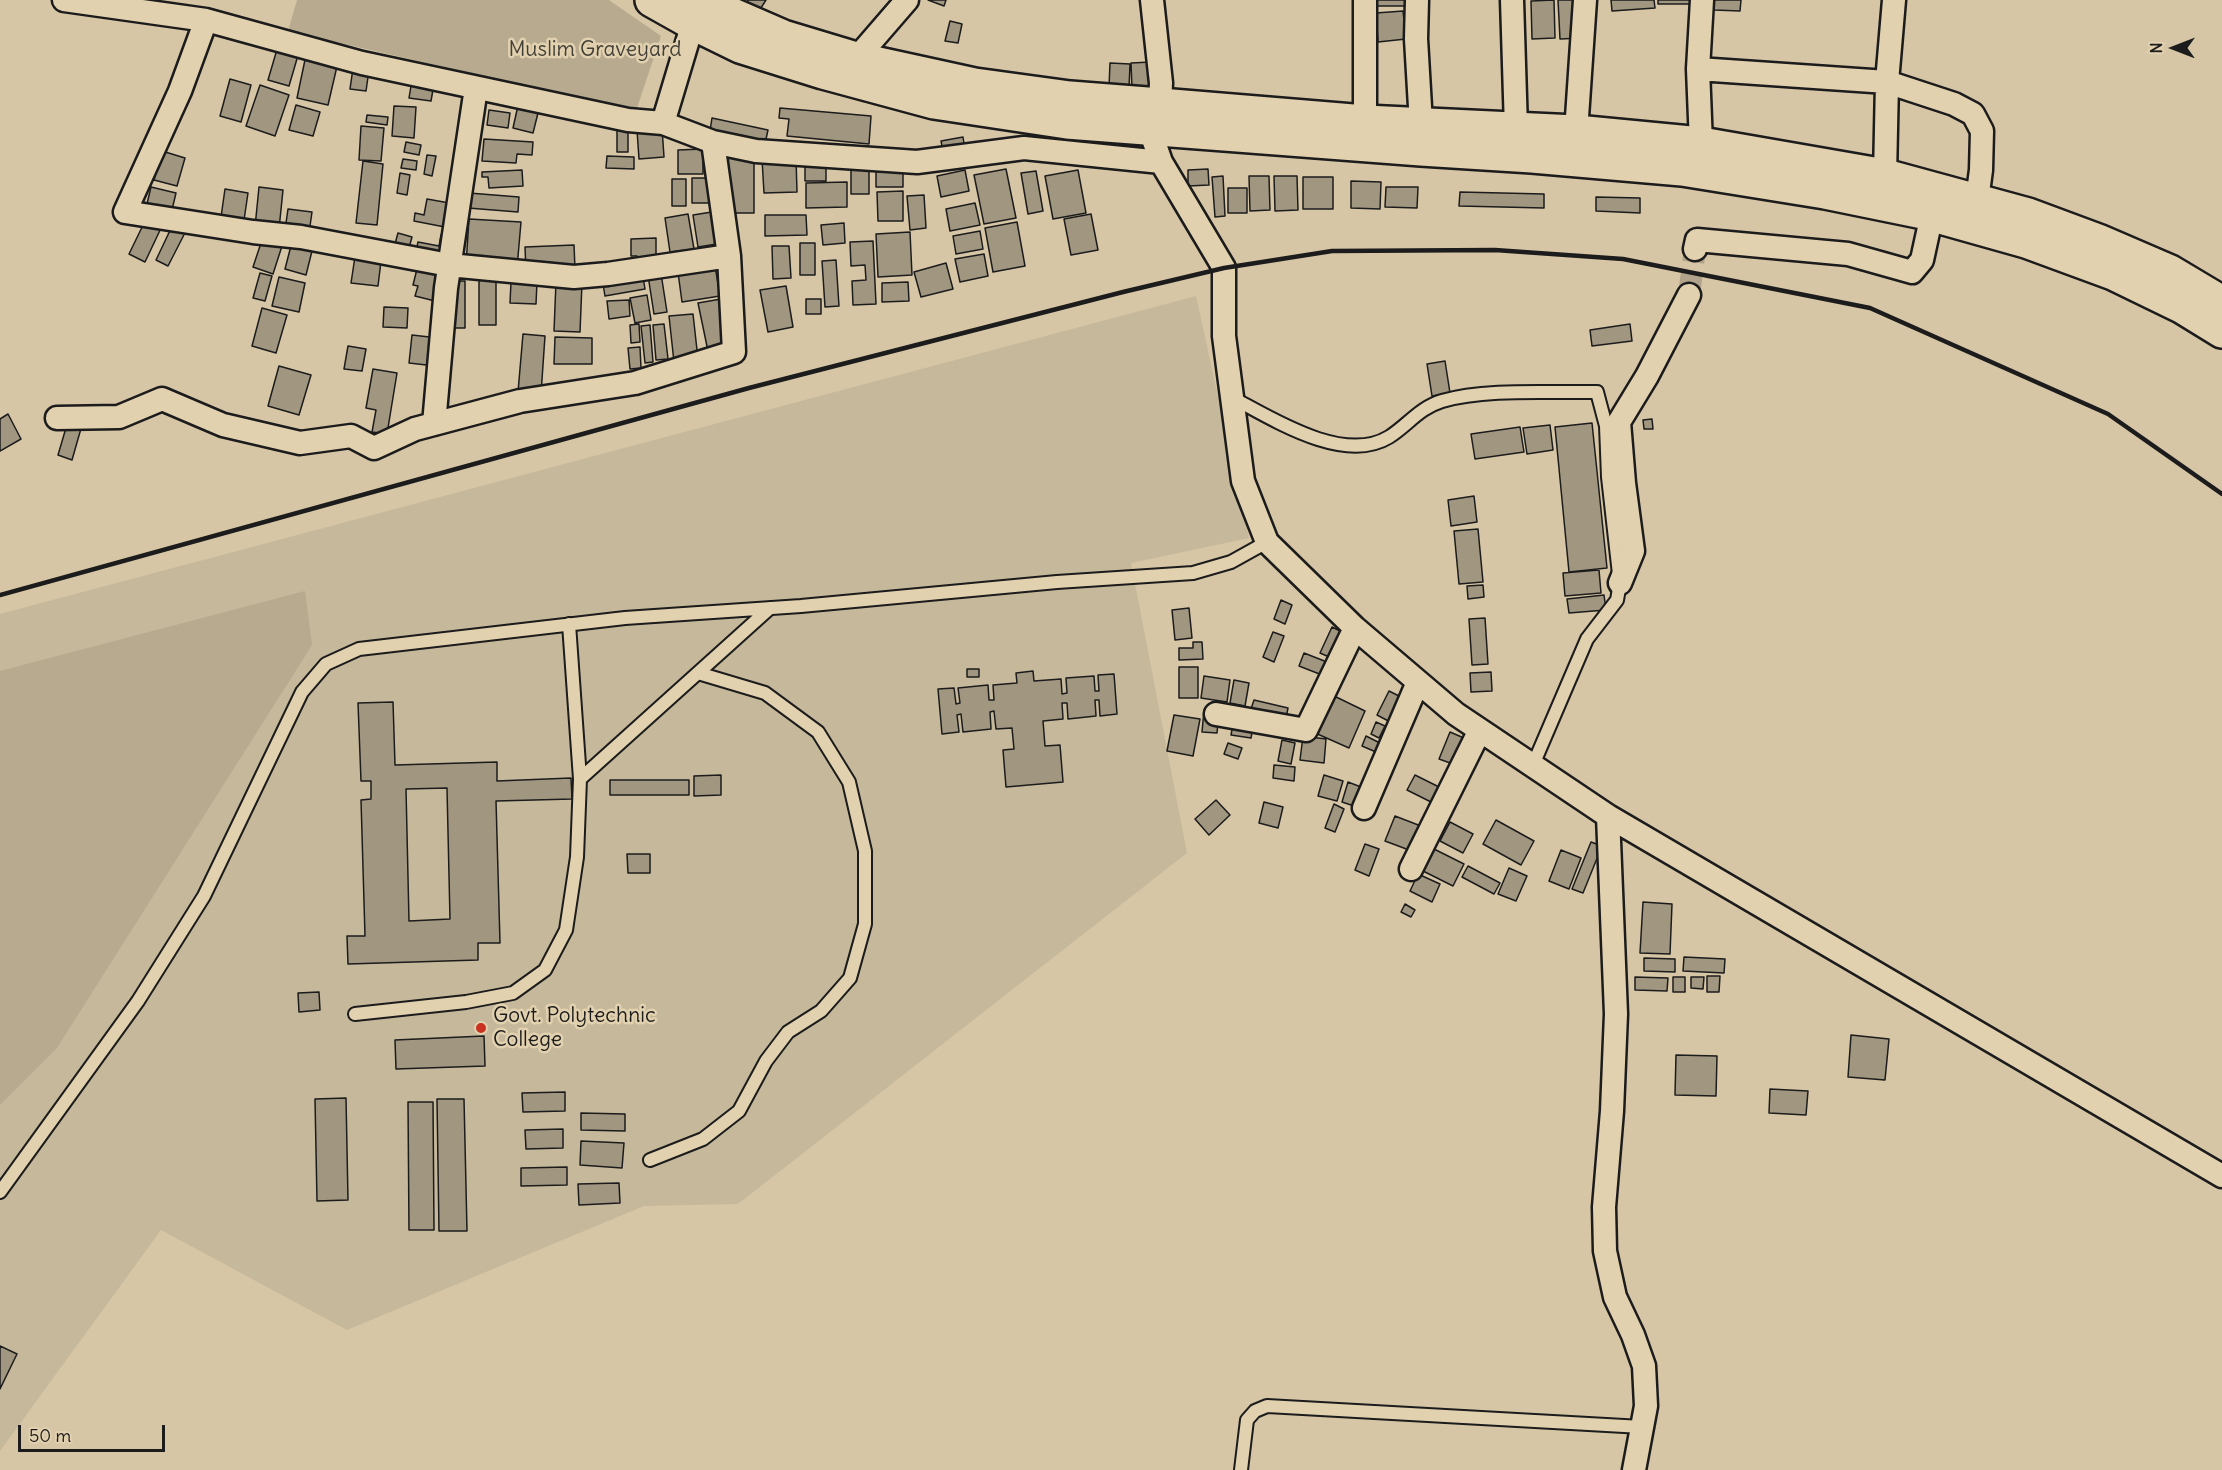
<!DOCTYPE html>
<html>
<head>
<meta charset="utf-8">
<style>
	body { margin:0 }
	#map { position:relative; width:2222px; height:1470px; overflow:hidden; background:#d6c6a6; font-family:Delius,sans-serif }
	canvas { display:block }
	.north { position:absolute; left:2144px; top:18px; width:60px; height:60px; -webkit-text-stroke:4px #e2d1af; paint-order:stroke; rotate:270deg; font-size:16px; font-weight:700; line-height:24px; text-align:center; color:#1c1c1c }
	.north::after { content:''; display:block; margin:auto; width:21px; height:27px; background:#1c1c1c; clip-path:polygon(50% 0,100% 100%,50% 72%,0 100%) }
	.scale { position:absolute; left:18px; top:1425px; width:147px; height:27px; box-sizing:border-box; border:3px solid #1c1c1c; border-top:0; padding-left:8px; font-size:18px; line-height:21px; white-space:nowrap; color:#1c1c1c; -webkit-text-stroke:4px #e2d1af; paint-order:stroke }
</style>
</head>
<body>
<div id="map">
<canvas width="2222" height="1470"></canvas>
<div class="north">N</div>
<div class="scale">50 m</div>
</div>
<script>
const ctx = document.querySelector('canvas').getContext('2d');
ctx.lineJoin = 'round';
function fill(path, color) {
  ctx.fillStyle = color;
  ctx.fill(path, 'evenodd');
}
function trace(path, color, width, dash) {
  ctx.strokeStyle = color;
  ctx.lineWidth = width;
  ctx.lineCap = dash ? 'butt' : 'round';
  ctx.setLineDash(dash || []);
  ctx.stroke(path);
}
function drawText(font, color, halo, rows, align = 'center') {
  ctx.font = font + ' Delius,sans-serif';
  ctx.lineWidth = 5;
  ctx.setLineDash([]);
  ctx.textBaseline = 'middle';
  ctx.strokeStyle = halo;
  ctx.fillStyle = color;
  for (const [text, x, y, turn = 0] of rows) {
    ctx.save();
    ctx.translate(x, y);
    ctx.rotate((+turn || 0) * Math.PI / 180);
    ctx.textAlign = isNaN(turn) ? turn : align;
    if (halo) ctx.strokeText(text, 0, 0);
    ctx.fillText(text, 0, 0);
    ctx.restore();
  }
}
fill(new Path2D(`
	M 1196,296 L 1249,538 L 1131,563 L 1187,853 L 738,1204 L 644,1206 L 347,1330 L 161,1230 L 0,1451 L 0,614 Z`), '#c6b89b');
fill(new Path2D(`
	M 297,0 L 609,0 L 661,36 L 636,111 L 288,31 Z
	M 305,591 L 312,645 L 57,1048 L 0,1105 L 0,671 Z`), '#b7aa8f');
const building = new Path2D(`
	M 748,0 L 766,0 L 752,22 L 739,14 Z
	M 928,0 L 946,0 L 944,6 Z
	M 1374,0 L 1411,0 L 1411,6 L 1374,6 Z
	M 1554,0 L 1555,38 L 1532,39 L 1531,1 Z
	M 1558,0 L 1581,0 L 1582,38 L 1560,39 Z
	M 1611,0 L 1654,0 L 1655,8 L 1612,11 Z
	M 1658,0 L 1696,0 L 1696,4 L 1658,4 Z
	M 1714,0 L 1741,0 L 1740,11 L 1714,10 Z
	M 1403,11 L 1406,39 L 1378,42 L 1376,13 Z
	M 950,21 L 962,24 L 958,43 L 945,41 Z
	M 278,46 L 299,52 L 289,86 L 268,80 Z
	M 306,55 L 338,62 L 328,105 L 297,98 Z
	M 1151,62 L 1152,89 L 1132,89 L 1131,63 Z
	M 1110,63 L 1130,64 L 1129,88 L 1109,87 Z
	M 353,68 L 369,70 L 366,91 L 350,89 Z
	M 230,79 L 251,85 L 241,122 L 220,116 Z
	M 412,80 L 434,84 L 431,101 L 409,98 Z
	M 260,85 L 289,95 L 275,136 L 246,126 Z
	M 519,101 L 540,105 L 533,133 L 513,128 Z
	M 296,105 L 320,112 L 313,136 L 289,130 Z
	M 394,106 L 416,107 L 414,138 L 392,136 Z
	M 780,108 L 871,116 L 869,144 L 787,136 L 789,119 L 779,118 Z
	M 489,110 L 510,113 L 508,128 L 487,125 Z
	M 367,115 L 388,117 L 387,125 L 366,122 Z
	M 712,118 L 768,130 L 764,148 L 709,137 Z
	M 361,126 L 384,128 L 381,161 L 359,160 Z
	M 617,126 L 628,126 L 628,152 L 617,152 Z
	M 662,128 L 664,157 L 639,159 L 637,130 Z
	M 963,137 L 965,150 L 944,155 L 941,141 Z
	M 484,139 L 533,142 L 532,155 L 517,154 L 516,163 L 482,161 Z
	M 406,142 L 421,145 L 419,155 L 404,152 Z
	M 703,149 L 703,174 L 678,174 L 678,150 Z
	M 162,151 L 185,158 L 177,186 L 154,180 Z
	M 427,155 L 436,156 L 432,176 L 424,174 Z
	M 607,156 L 634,157 L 634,169 L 606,168 Z
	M 725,156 L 754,156 L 754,213 L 725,213 Z
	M 796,158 L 797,192 L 764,193 L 762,159 Z
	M 403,159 L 417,161 L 416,170 L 401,168 Z
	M 363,161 L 383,164 L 377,225 L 356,223 Z
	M 805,166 L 826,166 L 826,181 L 805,181 Z
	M 903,166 L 903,187 L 876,187 L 876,167 Z
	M 851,167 L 869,167 L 869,194 L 851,194 Z
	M 1006,169 L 1016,218 L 984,224 L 974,175 Z
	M 1208,169 L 1209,185 L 1188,186 L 1188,170 Z
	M 522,170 L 523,186 L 489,188 L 488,177 L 482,177 L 482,172 Z
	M 965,170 L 969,191 L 941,197 L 937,176 Z
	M 1078,170 L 1086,213 L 1053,219 L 1045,176 Z
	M 1036,171 L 1043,211 L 1028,214 L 1021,173 Z
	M 400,173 L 410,175 L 407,195 L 397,193 Z
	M 1223,176 L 1225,216 L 1215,217 L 1212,177 Z
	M 1249,176 L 1269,176 L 1270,210 L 1250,211 Z
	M 1274,176 L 1297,176 L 1298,210 L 1275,211 Z
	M 1303,177 L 1333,177 L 1333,209 L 1303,209 Z
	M 692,178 L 715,178 L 714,203 L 692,203 Z
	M 672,179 L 686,179 L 686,206 L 672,206 Z
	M 1351,181 L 1381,182 L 1380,209 L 1351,208 Z
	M 847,182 L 847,207 L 806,208 L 806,183 Z
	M 151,187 L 176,193 L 171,214 L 146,208 Z
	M 259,187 L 283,190 L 279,229 L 255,227 Z
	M 1386,187 L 1418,187 L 1417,208 L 1385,207 Z
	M 1228,188 L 1247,188 L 1247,213 L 1228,213 Z
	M 225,189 L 248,193 L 243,227 L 220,224 Z
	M 903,191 L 903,221 L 878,221 L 877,192 Z
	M 1460,192 L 1544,194 L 1544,208 L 1459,206 Z
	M 469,193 L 519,197 L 518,212 L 468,208 Z
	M 924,195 L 926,228 L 910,230 L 907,196 Z
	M 1596,197 L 1640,198 L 1640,213 L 1596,211 Z
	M 427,199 L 455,204 L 450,228 L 414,221 L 415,213 L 424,215 Z
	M 975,203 L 980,225 L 950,231 L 946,209 Z
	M 288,209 L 312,212 L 309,233 L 285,230 Z
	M 718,211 L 723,243 L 698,247 L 693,215 Z
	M 688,214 L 694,249 L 670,252 L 665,218 Z
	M 1091,214 L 1098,250 L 1071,255 L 1064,219 Z
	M 765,215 L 806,215 L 807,235 L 765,236 Z
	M 146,219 L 162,226 L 145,262 L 129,254 Z
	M 469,219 L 521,222 L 517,268 L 466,265 Z
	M 175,220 L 188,227 L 168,266 L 156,260 Z
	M 1017,222 L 1025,266 L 993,272 L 985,228 Z
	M 844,223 L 845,243 L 823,245 L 821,225 Z
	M 980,231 L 983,249 L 956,254 L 953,236 Z
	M 910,232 L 912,275 L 878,277 L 876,234 Z
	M 398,233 L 412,237 L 407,255 L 393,251 Z
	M 441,235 L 451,237 L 447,262 L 415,256 L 418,242 L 439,246 Z
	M 293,238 L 314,243 L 306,275 L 285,269 Z
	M 656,238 L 656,264 L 637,264 L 637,256 L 631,256 L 631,239 Z
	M 262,240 L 282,246 L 273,274 L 253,267 Z
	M 873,241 L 876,304 L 853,305 L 852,281 L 866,280 L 865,265 L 851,266 L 850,242 Z
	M 800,243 L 815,243 L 815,275 L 800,275 Z
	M 574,245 L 575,269 L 526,271 L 525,247 Z
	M 772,246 L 789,246 L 791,278 L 773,279 Z
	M 356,250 L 382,253 L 378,286 L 351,283 Z
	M 984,254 L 988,276 L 960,282 L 955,259 Z
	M 714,260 L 720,296 L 682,302 L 677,265 Z
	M 836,260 L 839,306 L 825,307 L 822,261 Z
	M 419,261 L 448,268 L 439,302 L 415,296 L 418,286 L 413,285 Z
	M 946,263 L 953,289 L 921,297 L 914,272 Z
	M 660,267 L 667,312 L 654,314 L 647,269 Z
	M 642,271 L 645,289 L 605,296 L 602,278 Z
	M 260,273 L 272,276 L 265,301 L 253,298 Z
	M 279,277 L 305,283 L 299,312 L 272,306 Z
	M 479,278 L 496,278 L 496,325 L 479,325 Z
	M 448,281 L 465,281 L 465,328 L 448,328 Z
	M 511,282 L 537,282 L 536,304 L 510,303 Z
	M 556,282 L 582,283 L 580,332 L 554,331 Z
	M 908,282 L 909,301 L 882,302 L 882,283 Z
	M 786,286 L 793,327 L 768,332 L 760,290 Z
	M 647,295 L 651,320 L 635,323 L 630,298 Z
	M 721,299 L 731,351 L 709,356 L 698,303 Z
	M 806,299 L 821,299 L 821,314 L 806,314 Z
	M 629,300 L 630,316 L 609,319 L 607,301 Z
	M 384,307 L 408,308 L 407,328 L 383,327 Z
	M 262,308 L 287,315 L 276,353 L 252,346 Z
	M 693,314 L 698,359 L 674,362 L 669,316 Z
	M 639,324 L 640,342 L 631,343 L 630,325 Z
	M 664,324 L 668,359 L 656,360 L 653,325 Z
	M 1630,324 L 1632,341 L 1592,346 L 1590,330 Z
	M 650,325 L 653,362 L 645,363 L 641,326 Z
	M 523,334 L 545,336 L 541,394 L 518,392 Z
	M 412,335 L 438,338 L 435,366 L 409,363 Z
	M 555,337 L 592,338 L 592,364 L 554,364 Z
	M 348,346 L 366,349 L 362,371 L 344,369 Z
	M 640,347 L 641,368 L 630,369 L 628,348 Z
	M 1445,361 L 1450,393 L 1432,396 L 1427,364 Z
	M 279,366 L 311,375 L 299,415 L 268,406 Z
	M 373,369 L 397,373 L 387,434 L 372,432 L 376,410 L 366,408 Z
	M 8,414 L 21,439 L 0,451 L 0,419 Z
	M 1652,419 L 1653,429 L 1644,429 L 1643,420 Z
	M 68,421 L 82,425 L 72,460 L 58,455 Z
	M 1592,423 L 1607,568 L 1569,572 L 1555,427 Z
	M 1550,425 L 1553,450 L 1527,454 L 1523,428 Z
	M 1520,427 L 1524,452 L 1475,459 L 1471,434 Z
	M 1474,496 L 1477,522 L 1451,526 L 1448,500 Z
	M 1478,529 L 1483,582 L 1459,584 L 1454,531 Z
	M 1599,570 L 1601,593 L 1565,596 L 1563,573 Z
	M 1483,585 L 1484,597 L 1468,599 L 1467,586 Z
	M 1604,595 L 1606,610 L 1569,613 L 1567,599 Z
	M 1281,600 L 1292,605 L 1285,624 L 1274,619 Z
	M 1189,608 L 1192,638 L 1175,640 L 1172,610 Z
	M 1485,618 L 1488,664 L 1472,665 L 1469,619 Z
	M 1332,627 L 1348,635 L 1336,660 L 1320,653 Z
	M 1273,632 L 1284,636 L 1274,662 L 1263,657 Z
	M 1193,642 L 1202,642 L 1203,659 L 1179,660 L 1179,648 L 1193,648 Z
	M 1304,653 L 1327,662 L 1322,675 L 1299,666 Z
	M 1179,667 L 1198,667 L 1198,698 L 1179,698 Z
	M 967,669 L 979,669 L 979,677 L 967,677 Z
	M 1033,671 L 1034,681 L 1061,679 L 1062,694 L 1067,693 L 1066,678 L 1094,676 L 1095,691 L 1099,691 L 1098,675 L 1114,674 L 1117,714 L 1100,716 L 1099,700 L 1095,700 L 1096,716 L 1068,719 L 1067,703 L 1062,703 L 1063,719 L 1043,721 L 1045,746 L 1060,745 L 1063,782 L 1006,787 L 1003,750 L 1014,749 L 1012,728 L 996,729 L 994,711 L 990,712 L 991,729 L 963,732 L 961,714 L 957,715 L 959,732 L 942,734 L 938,689 L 954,688 L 956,704 L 960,703 L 958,688 L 988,685 L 989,700 L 994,700 L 993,685 L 1017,683 L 1016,673 Z
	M 1491,672 L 1492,691 L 1471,692 L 1470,673 Z
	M 1204,676 L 1230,680 L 1227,702 L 1201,698 Z
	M 1234,680 L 1249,683 L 1245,706 L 1230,703 Z
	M 1389,691 L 1409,701 L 1396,725 L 1377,715 Z
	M 1330,694 L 1365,711 L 1349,748 L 1313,732 Z
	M 1254,700 L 1288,708 L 1286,718 L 1251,709 Z
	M 393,702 L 395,765 L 497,762 L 497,781 L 571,778 L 572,799 L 496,801 L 500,943 L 478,943 L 478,960 L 348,964 L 347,936 L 365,936 L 361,800 L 371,799 L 371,781 L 361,781 L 358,703 ZM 447,788 L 450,919 L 409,921 L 406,789 Z
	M 1204,710 L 1219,712 L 1217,733 L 1202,732 Z
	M 1235,713 L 1255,716 L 1251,738 L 1231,735 Z
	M 1174,715 L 1200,719 L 1193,756 L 1167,751 Z
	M 1376,722 L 1385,726 L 1379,738 L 1371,734 Z
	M 1450,732 L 1464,738 L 1453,764 L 1439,759 Z
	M 1303,736 L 1326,739 L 1324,763 L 1300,760 Z
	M 1366,736 L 1380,743 L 1376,752 L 1362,746 Z
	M 1282,740 L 1295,743 L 1291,764 L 1278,761 Z
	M 1228,743 L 1242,748 L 1238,759 L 1224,754 Z
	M 1274,765 L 1295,767 L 1294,781 L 1273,778 Z
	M 721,775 L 721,795 L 694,796 L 694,776 Z
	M 1324,775 L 1343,781 L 1337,801 L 1318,796 Z
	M 1415,775 L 1445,790 L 1437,805 L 1407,790 Z
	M 610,780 L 689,780 L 689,795 L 610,795 Z
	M 1348,782 L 1361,787 L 1354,806 L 1342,802 Z
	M 1216,800 L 1230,815 L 1209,835 L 1195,819 Z
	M 1264,802 L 1283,807 L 1278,828 L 1259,823 Z
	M 1334,804 L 1344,809 L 1335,832 L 1325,828 Z
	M 1395,816 L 1426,828 L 1417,853 L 1385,841 Z
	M 1496,820 L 1534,841 L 1521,865 L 1483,844 Z
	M 1450,822 L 1473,834 L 1463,853 L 1440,841 Z
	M 1591,842 L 1602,846 L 1583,893 L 1572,889 Z
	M 1365,844 L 1379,849 L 1369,876 L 1355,870 Z
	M 1426,845 L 1464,864 L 1453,886 L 1415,867 Z
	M 1561,850 L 1581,858 L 1569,889 L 1549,881 Z
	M 627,854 L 650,854 L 650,873 L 628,873 Z
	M 1468,866 L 1500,883 L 1494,894 L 1462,877 Z
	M 1509,868 L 1527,876 L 1516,901 L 1498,894 Z
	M 1418,874 L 1440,884 L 1432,902 L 1410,891 Z
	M 1643,902 L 1672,904 L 1670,954 L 1640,953 Z
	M 1405,904 L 1415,910 L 1411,917 L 1401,912 Z
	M 1684,957 L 1725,959 L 1724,973 L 1683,971 Z
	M 1644,958 L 1675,959 L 1675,972 L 1644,971 Z
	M 1707,976 L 1720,976 L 1719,992 L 1707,992 Z
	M 1635,977 L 1668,978 L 1667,991 L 1635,990 Z
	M 1673,977 L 1685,977 L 1685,992 L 1673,992 Z
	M 1691,977 L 1704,977 L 1703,989 L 1691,988 Z
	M 319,992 L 320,1010 L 299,1012 L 298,993 Z
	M 1851,1035 L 1889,1039 L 1885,1080 L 1848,1077 Z
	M 484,1036 L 485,1066 L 396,1069 L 395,1040 Z
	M 1676,1055 L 1717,1056 L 1716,1096 L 1675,1095 Z
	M 1770,1089 L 1808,1091 L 1806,1115 L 1769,1113 Z
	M 565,1092 L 565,1111 L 523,1112 L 522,1093 Z
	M 346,1098 L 348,1200 L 317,1201 L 315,1099 Z
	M 437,1099 L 464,1099 L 467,1231 L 439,1231 Z
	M 408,1102 L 433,1102 L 434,1230 L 409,1230 Z
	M 581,1113 L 625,1114 L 625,1131 L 581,1130 Z
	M 563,1129 L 563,1148 L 526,1149 L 525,1130 Z
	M 581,1141 L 624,1143 L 622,1168 L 580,1165 Z
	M 567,1167 L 567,1185 L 521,1186 L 521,1168 Z
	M 619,1183 L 620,1203 L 579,1205 L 578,1184 Z
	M 0,1346 L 17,1354 L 0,1389 Z`);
fill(building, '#a19680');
trace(building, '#1c1c1c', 1.5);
trace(new Path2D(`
	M 1689,295 L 1695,249`), '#b1a48a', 22, [22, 11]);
const lane = new Path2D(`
	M 1231,397 C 1271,418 1343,465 1389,437 C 1408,425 1419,408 1442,401 C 1485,388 1551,393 1597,392 L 1606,426 L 1608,477 L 1620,583 L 1617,600 L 1587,639 L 1533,765
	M 580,779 L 770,608
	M 355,1014 L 466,1002 L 513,993 L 545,970 L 566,930 L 577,857 L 580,779 L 569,624
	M 650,1160 L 703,1139 L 739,1111 L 766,1061 L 788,1032 L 821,1011 L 850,978 L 865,924 L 865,851 L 849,782 L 818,732 L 765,693 L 698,673
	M 0,1192 L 138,1001 L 204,896 L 302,692 L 326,664 L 359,649 L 625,618 L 801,606 L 1057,582 L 1193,573 L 1231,562 L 1267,542
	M 1241,1470 L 1247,1420 L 1255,1411 L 1267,1406 L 1642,1427`);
const street = new Path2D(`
	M 64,0 L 206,20 L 362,63 L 628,120 L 663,123 L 713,142 L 756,151 L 917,162 L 1024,148 L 1161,162
	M 1152,0 L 1161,83 L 1160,105
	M 1417,0 L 1416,39 L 1421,124
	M 1512,0 L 1516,129
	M 206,20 L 180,91 L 125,212 L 253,232 L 301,237 L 449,265 L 574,277 L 608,274 L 729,256
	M 856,59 L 907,0
	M 1698,69 L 1887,82 L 1954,104 L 1973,114 L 1982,131 L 1981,170 L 1977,200
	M 1365,122 L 1365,0
	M 663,123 L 693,23 L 699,11
	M 1149,127 L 1161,162 L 1224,268 L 1224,336 L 1243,481 L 1267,542 L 1355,628 L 1456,714 L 1608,816 L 1616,1014 L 1612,1111 L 1604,1207 L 1605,1251 L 1615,1297 L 1633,1335 L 1644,1366 L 1646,1406 L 1634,1470
	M 1576,132 L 1585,0
	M 1701,144 L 1698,69 L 1702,0
	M 1885,176 L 1887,82 L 1894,0
	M 1695,249 L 1697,240 L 1848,254 L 1912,272 L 1922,260 L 1932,214
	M 57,418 L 119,417 L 162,399 L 223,425 L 300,443 L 351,436 L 374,448 L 415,429 L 520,401 L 635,383 L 734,352 L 729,256 L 713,142
	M 434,424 L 446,288 L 476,88
	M 1620,583 L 1633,551 L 1624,483 L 1619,422 L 1647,376 L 1689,295
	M 1216,714 L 1306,730 L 1355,628
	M 1364,808 L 1418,682
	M 1608,816 L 2222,1176
	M 1411,869 L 1480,730`);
const highway = new Path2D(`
	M 652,0 L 693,23 L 740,46 L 823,72 L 934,102 L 1067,122 L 1421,149 L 1532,156 L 1682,169 L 1825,192 L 1923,212 L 2026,241 L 2113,273 L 2183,307 L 2222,331
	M 698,0 L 783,37 L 856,59 L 975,85 L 1070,98 L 1160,105 L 1365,122 L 1576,132 L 1701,144 L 1885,176 L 2028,215 L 2098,241 L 2170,272 L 2222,303`);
trace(lane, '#1c1c1c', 16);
trace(street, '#1c1c1c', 27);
trace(highway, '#1c1c1c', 38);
trace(lane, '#e2d1af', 12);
trace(street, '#e2d1af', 22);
trace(highway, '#e2d1af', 33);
trace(new Path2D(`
	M 0,595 L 749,388 L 1123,292 L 1224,268 L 1332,251 L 1495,250 L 1623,259 L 1870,308 L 2108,414 L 2222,494`), '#1c1c1c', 4.5);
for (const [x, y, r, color] of [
	[481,1028,6,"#c8321e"]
]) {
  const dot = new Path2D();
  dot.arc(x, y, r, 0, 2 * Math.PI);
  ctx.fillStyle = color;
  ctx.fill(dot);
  trace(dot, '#e2d1af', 2);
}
drawText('21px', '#434039', '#e2d1af', [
	["Muslim Graveyard",595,50]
]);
drawText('21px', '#1c1c1c', '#e2d1af', [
	["Govt. Polytechnic",493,1016],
	["College",493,1040]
], 'left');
</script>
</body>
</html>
